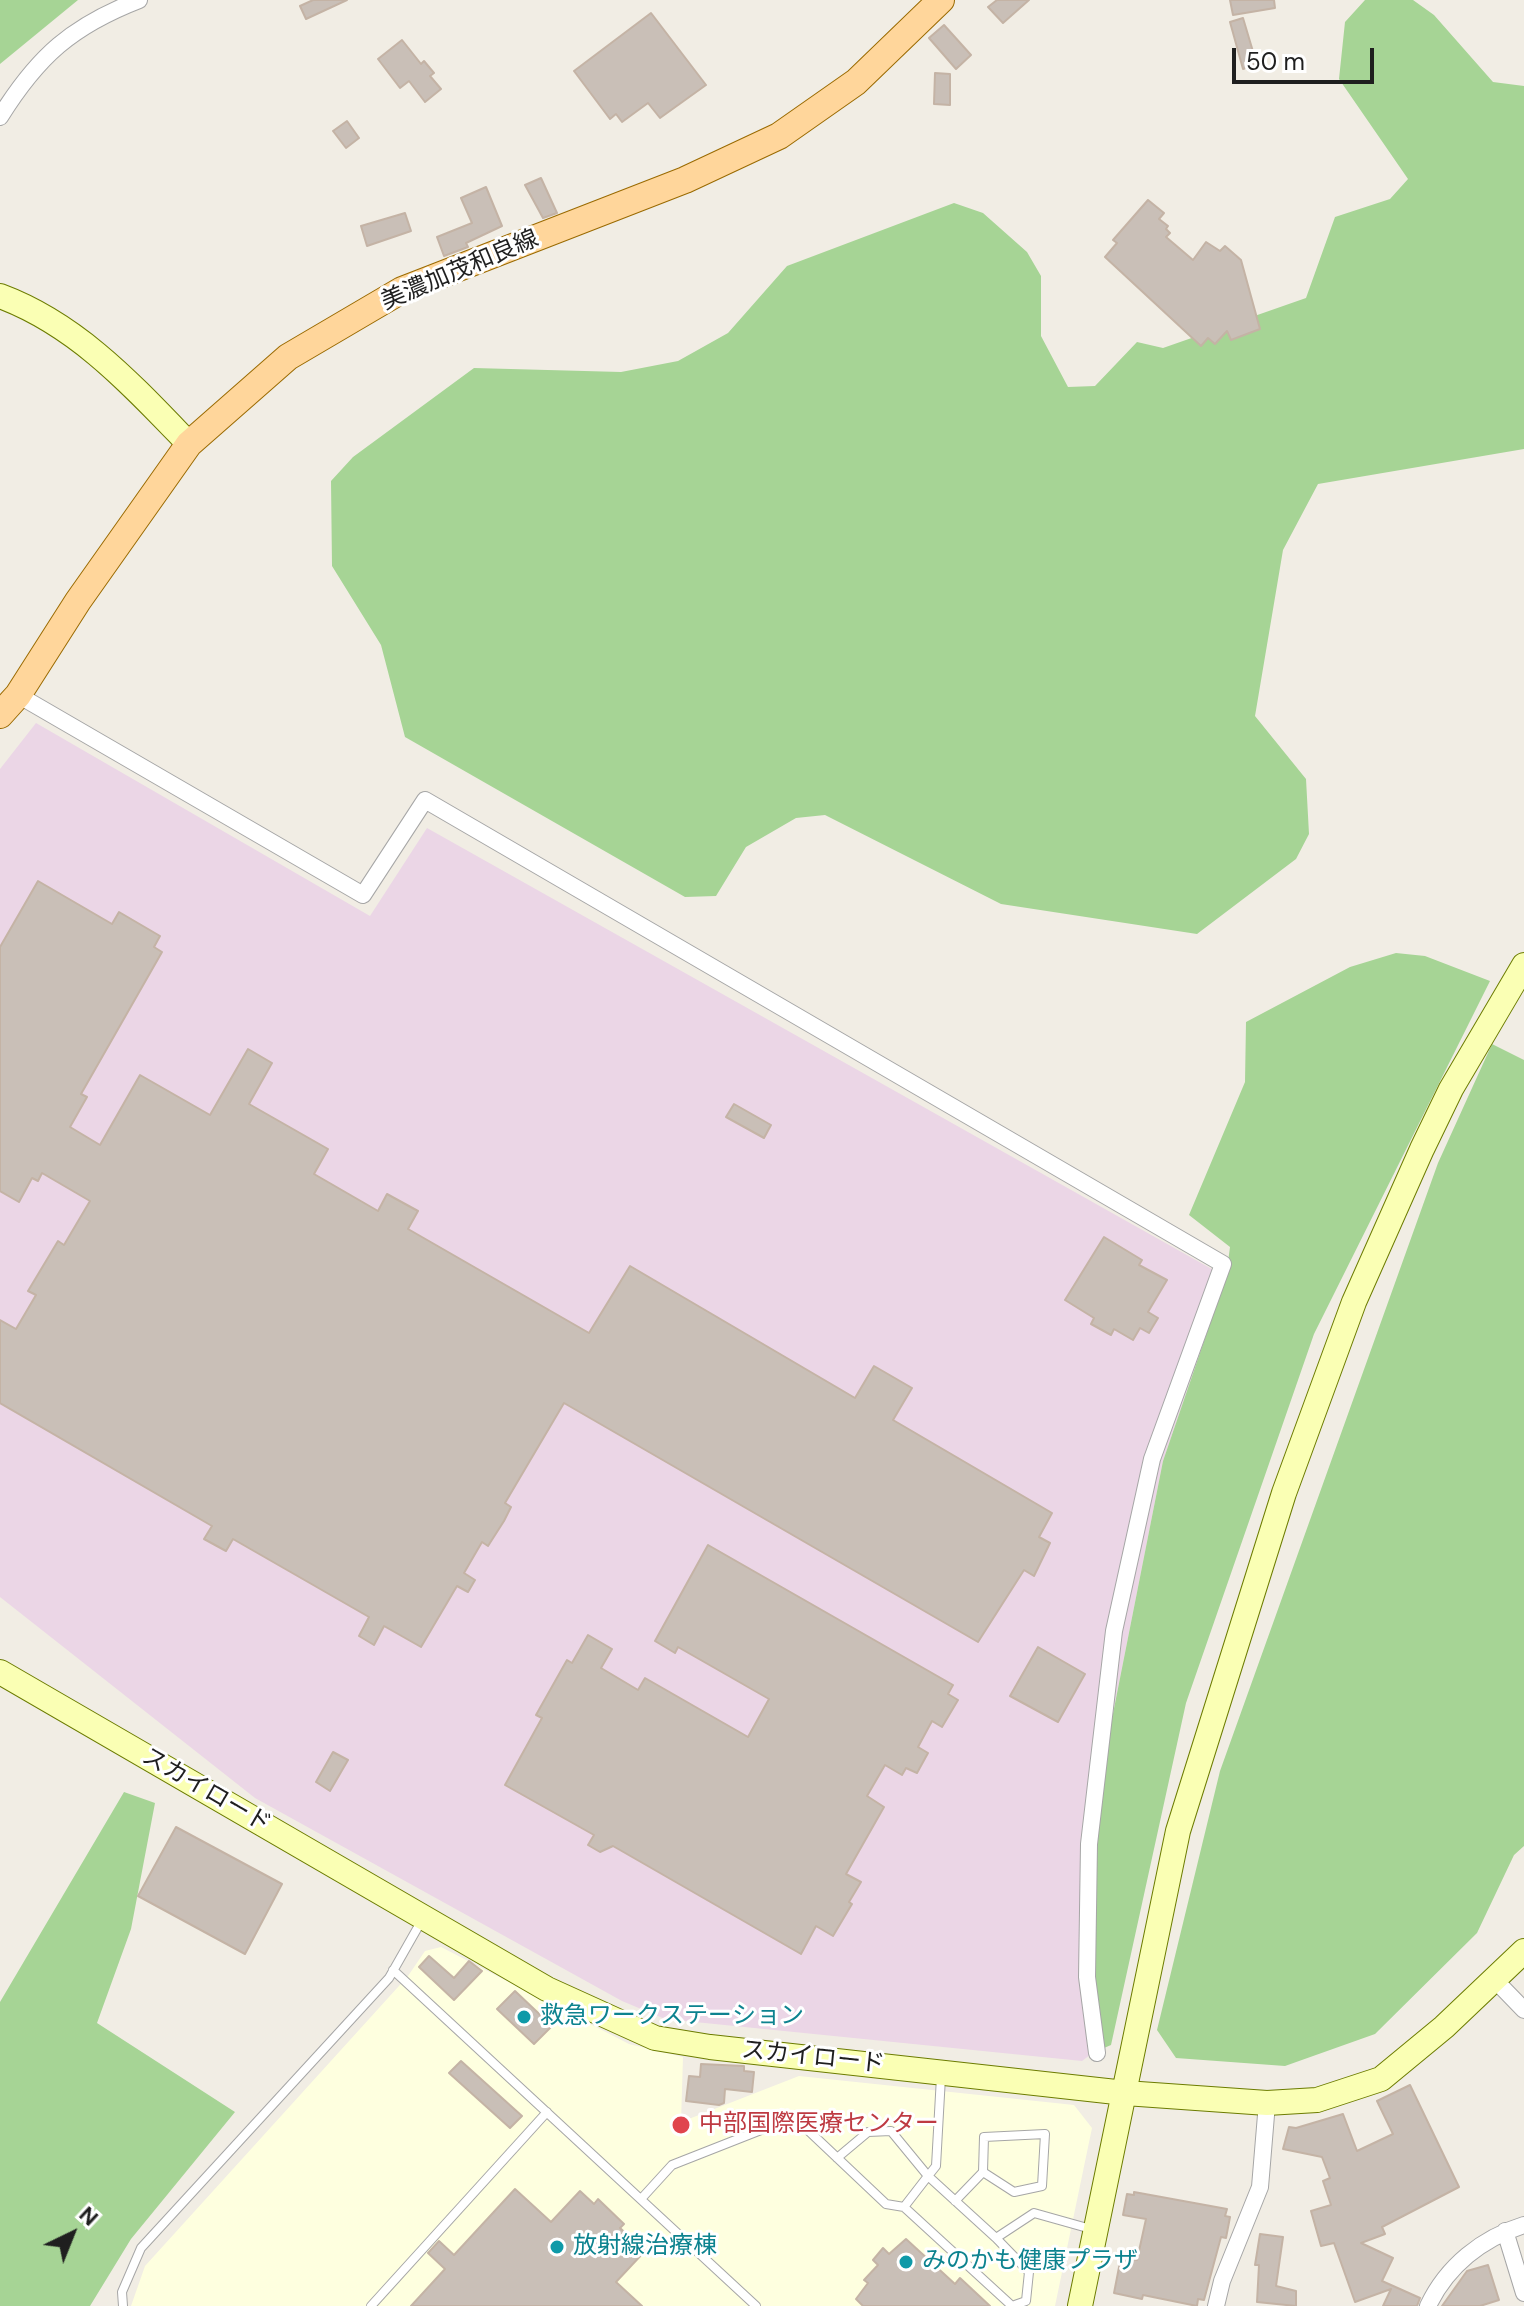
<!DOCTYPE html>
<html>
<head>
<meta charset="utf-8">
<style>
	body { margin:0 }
	#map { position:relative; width:1524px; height:2306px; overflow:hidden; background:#f1ede4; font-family:"DM Sans",sans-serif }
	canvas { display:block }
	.north { position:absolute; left:32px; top:2194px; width:80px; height:80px; -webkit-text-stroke:6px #fff; paint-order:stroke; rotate:43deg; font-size:22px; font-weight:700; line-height:32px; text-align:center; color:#1f1f1f }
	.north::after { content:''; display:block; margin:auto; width:28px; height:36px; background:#1f1f1f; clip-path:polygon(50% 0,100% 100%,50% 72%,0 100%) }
	.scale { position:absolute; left:1232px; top:48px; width:142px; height:36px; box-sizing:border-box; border:4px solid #1f1f1f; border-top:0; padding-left:10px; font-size:24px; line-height:28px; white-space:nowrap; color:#1f1f1f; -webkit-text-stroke:6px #fff; paint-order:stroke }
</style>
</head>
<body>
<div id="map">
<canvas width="1524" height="2306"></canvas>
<div class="north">N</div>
<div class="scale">50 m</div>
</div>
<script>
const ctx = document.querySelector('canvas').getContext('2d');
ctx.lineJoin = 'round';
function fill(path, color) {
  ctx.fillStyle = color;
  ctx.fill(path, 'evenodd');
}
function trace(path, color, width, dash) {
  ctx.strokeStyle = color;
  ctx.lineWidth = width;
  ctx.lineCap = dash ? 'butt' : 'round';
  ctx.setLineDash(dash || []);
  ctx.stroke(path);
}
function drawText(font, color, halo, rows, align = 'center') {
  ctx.font = font + ' "DM Sans","Noto Sans JP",sans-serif';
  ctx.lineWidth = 6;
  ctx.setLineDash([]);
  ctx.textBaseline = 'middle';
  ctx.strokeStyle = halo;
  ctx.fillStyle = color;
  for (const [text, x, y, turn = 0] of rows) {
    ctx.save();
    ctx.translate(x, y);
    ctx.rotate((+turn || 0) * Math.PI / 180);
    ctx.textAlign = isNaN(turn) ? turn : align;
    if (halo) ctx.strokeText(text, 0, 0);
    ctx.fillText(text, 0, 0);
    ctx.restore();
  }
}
fill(new Path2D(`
	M 36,723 L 370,916 L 427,828 L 1226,1277 L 1163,1461 L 1104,1759 L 1090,2055 L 1082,2061 L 665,2019 L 622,2001 L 255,1798 L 0,1597 L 0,769 Z`), '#ebd6e6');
fill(new Path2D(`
	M 441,1947 L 629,2044 L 683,2057 L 681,2122 L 799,2076 L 1074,2105 L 1092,2128 L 1055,2306 L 131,2306 L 145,2266 L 408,1976 L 425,1951 Z`), '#feffdf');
fill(new Path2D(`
	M 0,0 L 78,0 L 0,64 Z
	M 1365,0 L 1413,0 L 1434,15 L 1493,82 L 1524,86 L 1524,449 L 1318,484 L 1283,550 L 1255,716 L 1306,779 L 1309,834 L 1296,859 L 1197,934 L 1001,904 L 825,815 L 796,818 L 746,847 L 716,896 L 685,897 L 405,737 L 381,645 L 332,566 L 331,481 L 353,457 L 474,368 L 621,372 L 678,361 L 728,333 L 787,266 L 954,203 L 983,213 L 1027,252 L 1041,276 L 1041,336 L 1068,387 L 1095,386 L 1137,342 L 1163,348 L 1306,298 L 1335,217 L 1390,199 L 1408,179 L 1339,79 L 1345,22 Z
	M 1396,953 L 1425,956 L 1490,981 L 1314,1334 L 1186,1703 L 1111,2045 L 1090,2054 L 1091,1917 L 1104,1759 L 1163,1461 L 1226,1277 L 1230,1247 L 1189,1215 L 1245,1082 L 1246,1022 L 1350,967 Z
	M 1492,1044 L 1524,1060 L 1524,1846 L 1514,1855 L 1477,1933 L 1375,2034 L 1285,2066 L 1176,2058 L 1157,2030 L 1220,1771 L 1438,1163 Z
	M 124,1792 L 155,1803 L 131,1929 L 97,2023 L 235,2112 L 131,2239 L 90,2306 L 0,2306 L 0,2002 Z`), '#a6d495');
const building = new Path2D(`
	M 313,0 L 347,0 L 306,19 L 300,6 Z
	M 997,0 L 1029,0 L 1003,23 L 988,7 Z
	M 1230,0 L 1274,0 L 1275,8 L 1233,15 Z
	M 651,13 L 706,85 L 660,118 L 648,103 L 622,122 L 616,114 L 610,119 L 574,71 Z
	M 1243,18 L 1257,65 L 1243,69 L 1230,22 Z
	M 944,25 L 971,55 L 956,69 L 929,38 Z
	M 402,40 L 421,64 L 424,61 L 434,73 L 430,76 L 441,89 L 425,102 L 409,81 L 400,88 L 378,59 Z
	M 935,73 L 950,74 L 950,105 L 934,104 Z
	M 347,121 L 359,138 L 346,148 L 333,131 Z
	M 541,178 L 557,213 L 543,218 L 525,185 Z
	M 486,187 L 502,226 L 466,243 L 468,247 L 444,256 L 437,237 L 472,223 L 461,198 Z
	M 1148,200 L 1164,213 L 1159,219 L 1168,226 L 1166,229 L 1170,233 L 1166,237 L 1193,260 L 1206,242 L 1220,251 L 1225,246 L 1241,260 L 1260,329 L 1231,340 L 1227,331 L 1215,344 L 1208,338 L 1201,346 L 1105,257 L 1117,243 L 1113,240 Z
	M 405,213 L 411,231 L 367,246 L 361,226 Z
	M 38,881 L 112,924 L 119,912 L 160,936 L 154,947 L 162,952 L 81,1094 L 87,1097 L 70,1127 L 100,1145 L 140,1075 L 210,1115 L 248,1049 L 272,1063 L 249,1104 L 328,1149 L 314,1174 L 378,1211 L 387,1194 L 418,1211 L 408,1229 L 589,1333 L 630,1266 L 855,1398 L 874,1366 L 912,1388 L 893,1420 L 1052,1513 L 1039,1537 L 1050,1543 L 1034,1576 L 1024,1570 L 978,1642 L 564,1403 L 505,1503 L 511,1507 L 504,1521 L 488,1546 L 482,1542 L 464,1573 L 475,1580 L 468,1592 L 457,1586 L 421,1647 L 384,1626 L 374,1645 L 359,1636 L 369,1617 L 233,1539 L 226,1551 L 204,1539 L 212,1526 L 0,1403 L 0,1320 L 16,1329 L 36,1295 L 28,1291 L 58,1241 L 64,1245 L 90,1201 L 42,1173 L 38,1181 L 32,1178 L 19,1202 L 0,1191 L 0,947 Z
	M 734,1104 L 771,1125 L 764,1138 L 726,1117 Z
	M 1104,1237 L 1142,1260 L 1139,1265 L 1167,1280 L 1148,1312 L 1158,1318 L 1149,1333 L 1140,1328 L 1133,1340 L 1114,1329 L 1111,1335 L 1091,1324 L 1094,1318 L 1065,1300 Z
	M 708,1545 L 953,1685 L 948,1694 L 958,1700 L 942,1727 L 932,1721 L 918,1747 L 928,1753 L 917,1773 L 906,1768 L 902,1775 L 885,1765 L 867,1796 L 884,1807 L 846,1874 L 861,1882 L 849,1902 L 852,1904 L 833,1936 L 816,1926 L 801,1954 L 613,1846 L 600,1852 L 588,1845 L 594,1835 L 505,1785 L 542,1718 L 536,1715 L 567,1660 L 572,1663 L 588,1635 L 612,1649 L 601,1668 L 638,1690 L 645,1678 L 748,1737 L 769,1699 L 678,1647 L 675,1653 L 655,1641 Z
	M 1038,1647 L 1085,1674 L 1058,1722 L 1010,1696 Z
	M 333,1752 L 348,1760 L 330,1791 L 316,1782 Z
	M 176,1827 L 282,1884 L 245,1954 L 138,1896 Z
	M 429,1956 L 454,1978 L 469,1961 L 482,1971 L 454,2000 L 419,1967 Z
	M 515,1991 L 552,2026 L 534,2044 L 497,2009 Z
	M 461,2061 L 522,2116 L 510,2128 L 449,2073 Z
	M 701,2064 L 744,2066 L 744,2071 L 754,2072 L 752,2092 L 725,2089 L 724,2103 L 719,2105 L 686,2101 L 689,2076 L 700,2077 Z
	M 1410,2085 L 1459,2187 L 1382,2227 L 1385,2234 L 1361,2243 L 1393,2258 L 1382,2281 L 1420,2298 L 1417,2306 L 1383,2306 L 1391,2289 L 1355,2302 L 1334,2243 L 1321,2246 L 1311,2211 L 1331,2205 L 1323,2181 L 1330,2178 L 1322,2157 L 1283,2149 L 1289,2127 L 1296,2128 L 1343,2114 L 1357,2151 L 1393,2134 L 1377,2101 Z
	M 515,2189 L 551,2222 L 580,2191 L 594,2204 L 598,2199 L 624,2224 L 620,2228 L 645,2251 L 616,2282 L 642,2306 L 411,2306 L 445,2269 L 428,2253 L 439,2241 L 454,2255 Z
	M 1134,2192 L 1227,2209 L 1225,2216 L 1230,2217 L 1226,2238 L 1221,2237 L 1204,2300 L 1198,2299 L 1197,2306 L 1143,2295 L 1142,2299 L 1114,2293 L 1121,2257 L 1137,2260 L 1146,2219 L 1123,2215 L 1127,2194 L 1134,2195 Z
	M 1260,2234 L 1283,2237 L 1276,2286 L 1296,2291 L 1296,2306 L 1257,2302 L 1259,2265 L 1255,2265 Z
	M 906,2239 L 955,2284 L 960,2278 L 990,2306 L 863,2306 L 856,2299 L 868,2283 L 864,2280 L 878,2265 L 873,2260 L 883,2248 L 889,2254 Z
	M 1488,2265 L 1499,2300 L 1480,2306 L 1442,2306 L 1467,2271 Z`);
fill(building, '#c9bfb7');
trace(building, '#c4b3a5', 2);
const lane = new Path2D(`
	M 393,1970 L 756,2306
	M 941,2077 L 936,2166 L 928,2176 L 996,2238
	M 837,2158 L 868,2132 L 891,2131 L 928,2176 L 904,2207
	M 641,2199 L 672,2165 L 794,2117 L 886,2204 L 904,2207 L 1012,2306 L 1026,2301 L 1029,2272 L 996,2238 L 1034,2213 L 1091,2229
	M 955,2201 L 983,2172 L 984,2137 L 1045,2134 L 1042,2186 L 1014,2192 L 983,2172
	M 123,2306 L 122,2292 L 141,2248 L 389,1978 L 422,1920
	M 371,2306 L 547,2112`);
const street = new Path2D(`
	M 0,117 C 38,56 72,26 139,0
	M 18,695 L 363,895 L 425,800 L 1223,1264 L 1152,1459 L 1114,1631 L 1089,1844 L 1087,1977 L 1097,2053
	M 1494,1979 L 1524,2010
	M 1505,2231 L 1524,2293
	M 1216,2306 L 1222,2281 L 1260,2187 L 1267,2103
	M 1428,2306 C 1447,2266 1482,2238 1524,2225`);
const secondary = new Path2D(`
	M 0,296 C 78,325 133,386 189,444
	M 0,1672 L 547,1989 L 655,2038 L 710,2047 L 1125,2093 L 1267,2103 L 1317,2100 L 1381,2079 L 1444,2027 L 1524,1951
	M 1080,2306 L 1178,1831 L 1284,1493 L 1354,1302 L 1422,1149 L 1451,1089 L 1524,965`);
const primary = new Path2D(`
	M 0,715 L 18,695 L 78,601 L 189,444 L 288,357 L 402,290 L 685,180 L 779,136 L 856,82 L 941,0`);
trace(lane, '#a6a6a6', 10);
trace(street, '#a6a6a6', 18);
trace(secondary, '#6c7c00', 26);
trace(primary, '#9a6a00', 28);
trace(lane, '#fff', 8);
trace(street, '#fff', 16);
trace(secondary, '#faffb4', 24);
trace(primary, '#ffd69b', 26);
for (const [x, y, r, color] of [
	[524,2017,8,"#0f9aa8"],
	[681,2125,10,"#e0444e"],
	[557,2247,8,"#0f9aa8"],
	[906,2262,8,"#0f9aa8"]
]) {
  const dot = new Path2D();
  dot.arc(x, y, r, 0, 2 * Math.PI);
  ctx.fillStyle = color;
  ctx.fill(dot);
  trace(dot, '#fff', 3);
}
drawText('24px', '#1f1f1f', '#fff', [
	["美濃加茂和良線",460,271,-23],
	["スカイロード",206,1791,30],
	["スカイロード",813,2058,6]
]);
drawText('24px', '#0d838f', '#fff', [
	["救急ワークステーション",540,2017],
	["放射線治療棟",573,2247],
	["みのかも健康プラザ",922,2262]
], 'left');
drawText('24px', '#be3a42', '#fff', [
	["中部国際医療センター",699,2125]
], 'left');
</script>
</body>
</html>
